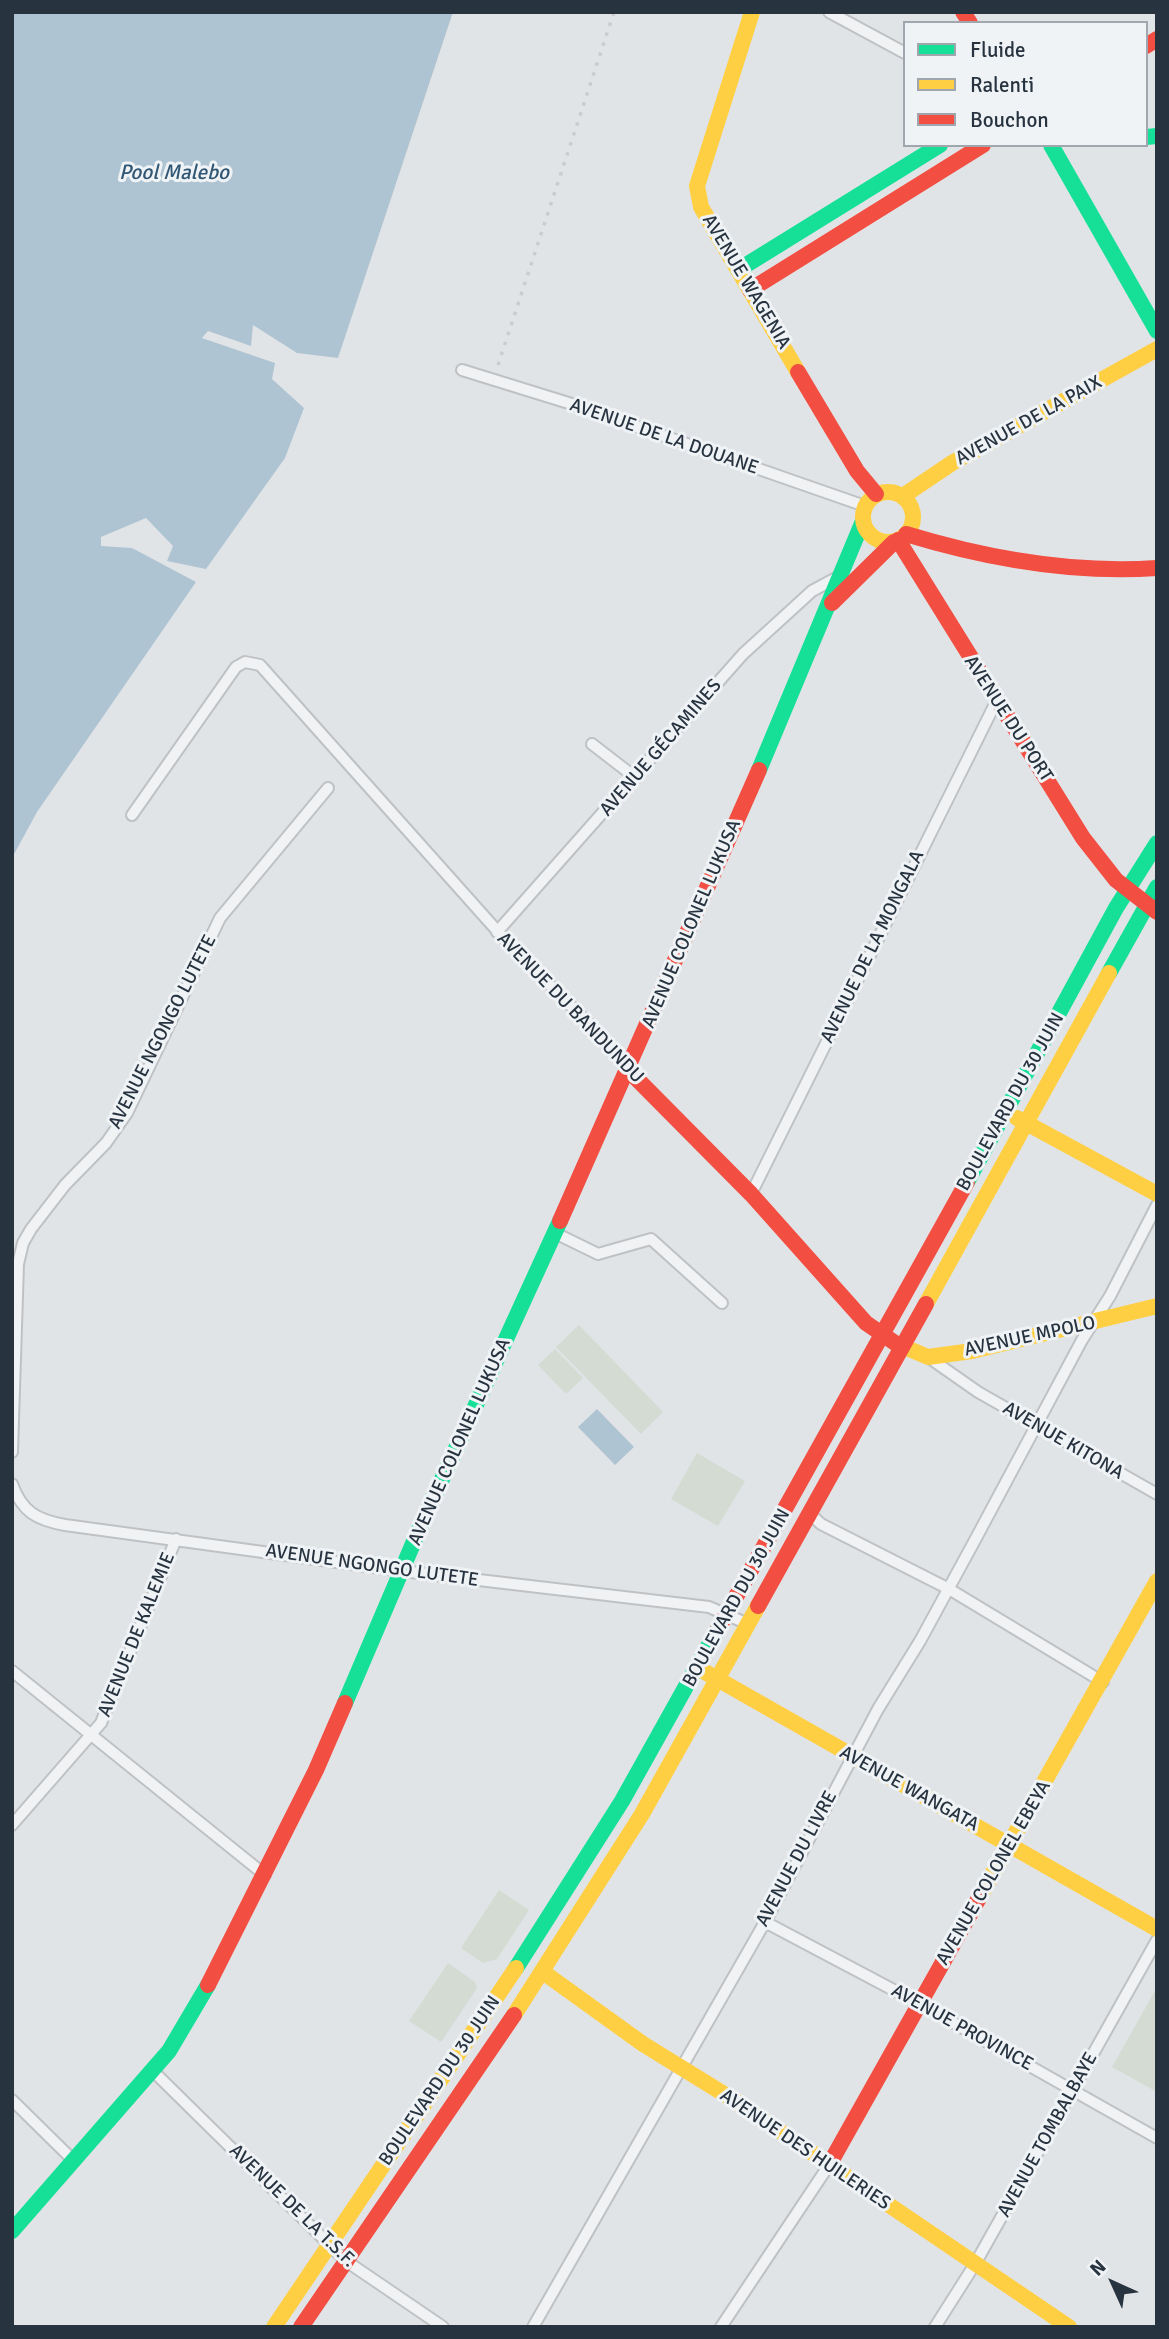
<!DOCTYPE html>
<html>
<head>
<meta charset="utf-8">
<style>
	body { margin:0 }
	#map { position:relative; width:1169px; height:2339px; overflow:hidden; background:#e1e4e7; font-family:Signika,sans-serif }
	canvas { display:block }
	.frame { position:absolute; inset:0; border:14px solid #283340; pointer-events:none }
	.legend { position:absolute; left:903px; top:21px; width:245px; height:126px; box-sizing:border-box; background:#eff3f6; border:2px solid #9fa6ad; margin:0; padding:9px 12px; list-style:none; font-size:21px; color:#283340 }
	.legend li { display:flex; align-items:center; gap:14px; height:35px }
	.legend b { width:35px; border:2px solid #9fa6ad }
	.north { position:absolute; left:1078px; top:2248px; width:70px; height:70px; -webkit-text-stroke:5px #eff3f6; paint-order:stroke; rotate:315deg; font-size:19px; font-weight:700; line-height:28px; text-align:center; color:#283340 }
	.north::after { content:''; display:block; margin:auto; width:24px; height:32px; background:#283340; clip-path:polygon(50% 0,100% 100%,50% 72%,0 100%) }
</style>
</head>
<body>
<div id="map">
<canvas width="1169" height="2339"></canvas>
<div class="frame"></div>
<ul class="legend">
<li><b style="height:9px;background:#16e098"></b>Fluide</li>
<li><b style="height:9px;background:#ffcf43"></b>Ralenti</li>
<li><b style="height:9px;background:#f24e42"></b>Bouchon</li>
</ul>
<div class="north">N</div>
</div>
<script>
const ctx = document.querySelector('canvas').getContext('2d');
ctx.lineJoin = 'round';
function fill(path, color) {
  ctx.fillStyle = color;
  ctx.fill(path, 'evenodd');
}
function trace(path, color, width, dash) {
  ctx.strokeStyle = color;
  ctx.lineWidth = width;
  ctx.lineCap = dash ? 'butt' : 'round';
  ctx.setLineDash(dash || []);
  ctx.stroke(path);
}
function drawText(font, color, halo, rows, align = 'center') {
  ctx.font = font + ' Signika,sans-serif';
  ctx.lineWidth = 6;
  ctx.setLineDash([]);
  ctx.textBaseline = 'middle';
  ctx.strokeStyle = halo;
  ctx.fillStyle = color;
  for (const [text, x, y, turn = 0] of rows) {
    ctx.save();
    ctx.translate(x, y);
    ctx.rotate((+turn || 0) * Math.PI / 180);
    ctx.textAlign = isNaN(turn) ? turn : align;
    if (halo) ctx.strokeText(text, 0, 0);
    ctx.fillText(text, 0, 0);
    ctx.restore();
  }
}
fill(new Path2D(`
	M 579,1325 L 663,1412 L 641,1434 L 556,1347 Z
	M 555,1349 L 583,1378 L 566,1394 L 538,1365 Z
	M 697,1453 L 745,1481 L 718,1526 L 671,1499 Z
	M 499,1890 L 529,1910 L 497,1959 L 483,1963 L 461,1948 Z
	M 448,1963 L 475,1982 L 477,1988 L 441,2042 L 409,2021 Z
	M 1157,1987 L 1157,2092 L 1112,2067 Z`), '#d3dbd2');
fill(new Path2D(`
	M 12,12 L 453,12 L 338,358 L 297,353 L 253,325 L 251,346 L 208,331 L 202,338 L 275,363 L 272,379 L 304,408 L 285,458 L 206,569 L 167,561 L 173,546 L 146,518 L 101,537 L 101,546 L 132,548 L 196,582 L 37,812 L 12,858 Z
	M 597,1409 L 634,1447 L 615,1465 L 578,1427 Z`), '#afc4d2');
const street = new Path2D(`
	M 829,12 L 905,53
	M 462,370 L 575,405 L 865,506
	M 592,744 L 636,778
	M 132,815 L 236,667 L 245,662 L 260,665 L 508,943 L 592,1027 L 628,1070
	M 497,932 L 743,654 L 812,591 L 838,577
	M 751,1194 L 996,702
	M 555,1233 L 598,1254 L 651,1239 L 722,1303
	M 928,1357 L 978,1392 L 1157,1494
	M 12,1452 L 18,1264 L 23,1243 L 31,1229 L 65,1185 L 106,1143 L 127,1113 L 220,918 L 328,788
	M 12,1484 C 22,1512 37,1520 65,1525 L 402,1571 L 709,1607 L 748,1624
	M 809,1513 L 821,1524 L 949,1589 L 1103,1682
	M 12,1671 L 265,1875
	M 12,1825 L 101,1723 L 176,1539
	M 765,1922 L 920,2004 L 1157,2138
	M 153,2071 L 346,2261 L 443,2327
	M 12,2100 L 74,2161
	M 533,2327 L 765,1922 L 878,1709 L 920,1641 L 975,1540 L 1082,1340 L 1110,1296 L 1157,1205
	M 721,2327 L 829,2165
	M 935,2327 L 975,2264 L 1157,1940`);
trace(street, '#bfc2c5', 14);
trace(street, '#f1f2f3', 10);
trace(new Path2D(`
	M 1146,137 L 1157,136
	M 1051,145 L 1157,331
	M 738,270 L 940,145
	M 759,770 L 863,521
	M 1109,973 L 1157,887
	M 967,1182 L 1116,908 L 1157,843
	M 345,1703 L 421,1525 L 560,1221
	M 516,1968 L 622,1801 L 718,1629
	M 12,2231 L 169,2051 L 208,1985`), '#16e098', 16);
trace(new Path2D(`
	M 752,12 L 697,186 L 701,207 L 798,372
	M863 517a25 25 0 1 1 50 0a25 25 0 1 1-50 0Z
	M 903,496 L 952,463 L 1157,349
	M 1017,1118 L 1157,1194
	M 926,1304 L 1109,973
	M 895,1343 L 928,1357 L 972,1351 L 1157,1306
	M 698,1668 L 1157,1929
	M 979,1898 L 1157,1581
	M 543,1972 L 643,2044 L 737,2102 L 1069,2327
	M 514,2015 L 642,1814 L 758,1606
	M 274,2327 L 516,1968`), '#ffcf43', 16);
trace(new Path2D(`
	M 963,12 L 970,23
	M 1146,46 L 1157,39
	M 750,290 L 983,145
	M 798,372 L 857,471 L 876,494
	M 906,534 C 988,559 1071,574 1157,568
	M 898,540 L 1083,838 L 1116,880 L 1157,912
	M 832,603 L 894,542
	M 628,1070 L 751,1194 L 866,1323 L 895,1343
	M 560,1221 L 759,770
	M 758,1606 L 926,1304
	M 718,1629 L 967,1182
	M 208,1985 L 316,1770 L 345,1703
	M 829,2165 L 979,1898
	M 301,2327 L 514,2015`), '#f24e42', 16);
trace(new Path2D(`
	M 498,365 L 614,12`), '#caccce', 3.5, [3.5, 7]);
drawText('19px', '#283340', '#eff3f6', [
	["AVENUE WAGENIA",746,282,59],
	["AVENUE DE LA PAIX",1029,421,-29],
	["AVENUE DE LA DOUANE",664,437,19],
	["AVENUE DU PORT",1008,719,57],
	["AVENUE GÉCAMINES",661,748,-49],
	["AVENUE COLONEL LUKUSA",692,924,-67],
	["AVENUE DE LA MONGALA",873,947,-64],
	["AVENUE DU BANDUNDU",570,1008,46],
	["AVENUE NGONGO LUTETE",163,1032,-63],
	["BOULEVARD DU 30 JUIN",1011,1102,-61],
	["AVENUE MPOLO",1030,1337,-12],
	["AVENUE KITONA",1063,1441,30],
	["AVENUE COLONEL LUKUSA",460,1442,-66],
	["AVENUE NGONGO LUTETE",372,1566,8],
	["BOULEVARD DU 30 JUIN",737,1598,-61],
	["AVENUE DE KALEMIE",137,1635,-68],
	["AVENUE WANGATA",909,1789,29],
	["AVENUE DU LIVRE",797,1859,-62],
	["AVENUE COLONEL EBEYA",994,1873,-60],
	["AVENUE PROVINCE",962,2028,29],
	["BOULEVARD DU 30 JUIN",440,2081,-56],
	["AVENUE TOMBALBAYE",1048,2135,-61],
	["AVENUE DES HUILERIES",805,2150,34],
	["AVENUE DE LA T.S.F.",292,2206,44]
]);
drawText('italic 21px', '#315775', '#eff3f6', [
	["Pool Malebo",174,173]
]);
</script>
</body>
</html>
